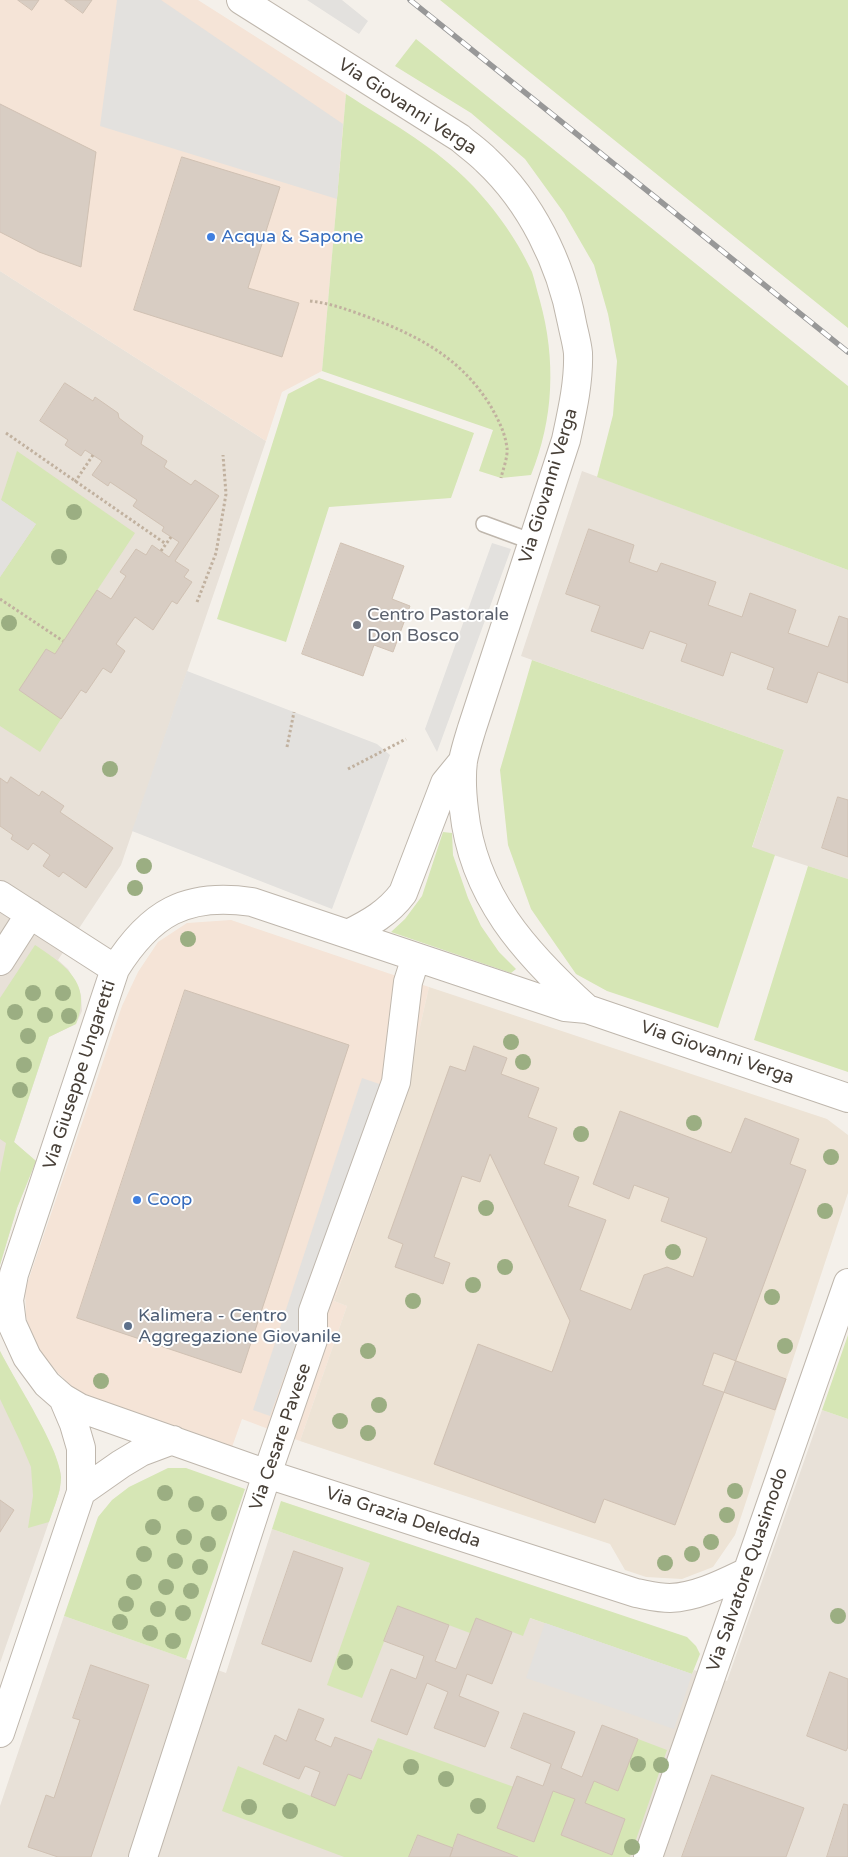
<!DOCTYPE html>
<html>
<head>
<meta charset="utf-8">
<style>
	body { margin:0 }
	canvas { display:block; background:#f4f0ea }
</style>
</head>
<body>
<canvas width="848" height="1857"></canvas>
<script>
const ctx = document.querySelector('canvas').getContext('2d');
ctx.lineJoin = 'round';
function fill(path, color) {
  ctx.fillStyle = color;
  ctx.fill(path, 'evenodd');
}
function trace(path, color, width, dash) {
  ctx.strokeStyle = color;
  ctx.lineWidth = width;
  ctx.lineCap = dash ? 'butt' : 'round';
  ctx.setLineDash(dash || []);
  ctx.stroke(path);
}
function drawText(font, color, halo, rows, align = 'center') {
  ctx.font = font + ' "Varela Round",sans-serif';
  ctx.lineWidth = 4;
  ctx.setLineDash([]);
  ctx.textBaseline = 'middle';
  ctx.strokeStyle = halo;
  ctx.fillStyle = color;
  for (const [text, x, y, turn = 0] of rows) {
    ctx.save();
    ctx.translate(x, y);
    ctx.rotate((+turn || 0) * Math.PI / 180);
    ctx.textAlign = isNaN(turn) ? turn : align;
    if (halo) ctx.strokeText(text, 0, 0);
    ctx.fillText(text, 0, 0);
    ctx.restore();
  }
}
fill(new Path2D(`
	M 0,271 L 266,441 L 121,865 L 58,960 L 68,969 L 78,986 L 81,995 L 82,1011 L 76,1024 L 49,1037 L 14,1142 L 36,1161 L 17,1208 L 0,1265 Z
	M 582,471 L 848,570 L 848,879 L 752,848 L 784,750 L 521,656 Z
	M 0,1351 L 54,1452 L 61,1474 L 60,1490 L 0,1663 Z
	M 822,1410 L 848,1419 L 848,1857 L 0,1857 L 0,1806 L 64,1616 L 226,1673 L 272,1529 L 692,1674 L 694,1670 L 727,1681 Z`), '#e8e1d8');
fill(new Path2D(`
	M 0,0 L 198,0 L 346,94 L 322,371 L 282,392 L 266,441 L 0,271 Z
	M 231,920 L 429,987 L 400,1115 L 334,1301 L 347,1306 L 300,1441 L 242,1419 L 232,1447 L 84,1398 L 58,1373 L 33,1343 L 26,1316 L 25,1290 L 122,1006 L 138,972 L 158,942 L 187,923 Z`), '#f5e4d7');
fill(new Path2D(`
	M 429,987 L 827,1119 L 848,1135 L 848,1193 L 735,1535 L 713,1567 L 682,1579 L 646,1577 L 625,1570 L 610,1544 L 300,1441 L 347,1306 L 334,1301 L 400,1115 Z`), '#ede3d5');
fill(new Path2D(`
	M 440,0 L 848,0 L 848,328 Z
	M 416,39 L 848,386 L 848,570 L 597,477 L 613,415 L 617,361 L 608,314 L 594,265 L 564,213 L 525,159 L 471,113 L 395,66 Z
	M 346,94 C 386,120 429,143 464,177 C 491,203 516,237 532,272 C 535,281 537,291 540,301 C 556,359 554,419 531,475 L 501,478 L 479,471 L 493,430 L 322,371 Z
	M 319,378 L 474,433 L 451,498 L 329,507 L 286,642 L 217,619 L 288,394 Z
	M 17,451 L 135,533 L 55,654 L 46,649 L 19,690 L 61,719 L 40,752 L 0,726 L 0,577 L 36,524 L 1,500 Z
	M 532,660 L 784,750 L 752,847 L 775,855 L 718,1028 L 607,991 L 576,974 L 531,909 L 508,845 L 500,770 Z
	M 443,832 L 452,833 L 453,855 L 468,898 L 481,926 L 499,952 L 516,969 L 511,973 L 391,932 L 405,919 L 422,896 Z
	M 808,866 L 848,879 L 848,1072 L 754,1040 Z
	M 35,945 C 65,965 93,983 76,1024 L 49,1037 L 14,1142 L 36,1161 L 17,1208 L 0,1265 L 0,1173 L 6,1143 L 0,1139 L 0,998 Z
	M 848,1335 L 848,1419 L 822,1410 Z
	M 0,1351 C 15,1381 60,1448 61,1477 C 61,1492 54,1507 49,1522 L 28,1528 L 33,1496 L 31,1467 L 20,1441 L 0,1399 Z
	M 168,1468 L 186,1468 L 245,1489 L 186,1659 L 64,1616 L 98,1517 L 112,1500 L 129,1487 Z
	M 281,1501 L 687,1637 L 696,1646 L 700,1654 L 692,1674 L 530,1618 L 523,1636 L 476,1618 L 470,1633 L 398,1606 L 362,1698 L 327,1685 L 370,1563 L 272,1529 Z
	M 378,1738 L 514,1787 L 498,1828 L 533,1842 L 553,1791 L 575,1799 L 561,1835 L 611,1855 L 625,1819 L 585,1803 L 594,1781 L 618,1791 L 638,1739 L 667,1750 L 630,1857 L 518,1857 L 458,1834 L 453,1848 L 418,1835 L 409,1857 L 344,1857 L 222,1811 L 238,1766 L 335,1806 L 348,1774 L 361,1779 Z`), '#d6e6b5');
fill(new Path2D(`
	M 117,0 L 161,0 L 343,124 L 337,199 L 100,126 Z
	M 307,0 L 342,0 L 368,21 L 359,34 Z
	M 1,500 L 36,524 L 0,577 L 0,501 Z
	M 492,543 L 511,549 L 437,752 L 425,729 Z
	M 187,671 L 377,744 L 390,755 L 332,909 L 132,831 Z
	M 362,1078 L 388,1087 L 270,1416 L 253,1410 Z
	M 545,1623 L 692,1674 L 674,1729 L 526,1678 Z`), '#e3e1de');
const building = new Path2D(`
	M 18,0 L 39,0 L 32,10 Z
	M 65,0 L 92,0 L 83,13 Z
	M 0,104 L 96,152 L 81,267 L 39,252 L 0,232 Z
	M 182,157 L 280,187 L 248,288 L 299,303 L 282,357 L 134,310 Z
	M 65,383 L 93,401 L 95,397 L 118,413 L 119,418 L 143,436 L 141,444 L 167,461 L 164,467 L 191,485 L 195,480 L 219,496 L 175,561 L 189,570 L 184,577 L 192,582 L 177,604 L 172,601 L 153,630 L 135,617 L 116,644 L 125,651 L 111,673 L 103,668 L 86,693 L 81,690 L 61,719 L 19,690 L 46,649 L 55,654 L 97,590 L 111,599 L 126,576 L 120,572 L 136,549 L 146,555 L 152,545 L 169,557 L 179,542 L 162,531 L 164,527 L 133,506 L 137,500 L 110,482 L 108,486 L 92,475 L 102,461 L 85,450 L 81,456 L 65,445 L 68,440 L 40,421 Z
	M 589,529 L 634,545 L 629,562 L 657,572 L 661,563 L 716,582 L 708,605 L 742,617 L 750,593 L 796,610 L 788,633 L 828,647 L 839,616 L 848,619 L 848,683 L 818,672 L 807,703 L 767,689 L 774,668 L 731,652 L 723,676 L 681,661 L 687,644 L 650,631 L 643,649 L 591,631 L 600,606 L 566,594 Z
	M 341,543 L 404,566 L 392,599 L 410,606 L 393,652 L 374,645 L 363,676 L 302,654 Z
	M 11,777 L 39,796 L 42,791 L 64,806 L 60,812 L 113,848 L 86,888 L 63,872 L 59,877 L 43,866 L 50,855 L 33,843 L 28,850 L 11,839 L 13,835 L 0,826 L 0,778 L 7,783 Z
	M 838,797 L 848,800 L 848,857 L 822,848 Z
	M 185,990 L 349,1045 L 241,1373 L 77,1318 Z
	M 474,1046 L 507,1058 L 501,1074 L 539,1088 L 528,1117 L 557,1128 L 544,1164 L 579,1177 L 568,1206 L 606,1220 L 580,1290 L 631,1310 L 644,1275 L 667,1267 L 693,1277 L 707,1238 L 661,1221 L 669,1198 L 634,1185 L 629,1199 L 593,1184 L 620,1111 L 731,1153 L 745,1118 L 799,1139 L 790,1164 L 806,1170 L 675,1525 L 604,1499 L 595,1523 L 434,1464 L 478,1344 L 552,1372 L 570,1321 L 490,1154 L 480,1182 L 462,1176 L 434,1257 L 450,1263 L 443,1284 L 395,1267 L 403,1244 L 388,1238 L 450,1066 L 465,1071 Z
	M 714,1353 L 786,1379 L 775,1410 L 703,1385 Z
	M 0,1500 L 14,1510 L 0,1532 Z
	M 294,1551 L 343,1568 L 311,1662 L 262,1644 Z
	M 398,1606 L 449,1625 L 435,1661 L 456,1669 L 476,1618 L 512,1632 L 492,1684 L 467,1674 L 459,1696 L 499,1712 L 485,1747 L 434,1728 L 448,1692 L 427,1683 L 407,1735 L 371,1721 L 391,1669 L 416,1679 L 424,1656 L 384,1641 Z
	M 91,1665 L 149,1685 L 91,1857 L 58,1857 L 28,1847 L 46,1795 L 54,1798 L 80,1720 L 73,1718 Z
	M 830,1672 L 848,1679 L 848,1747 L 846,1751 L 807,1736 Z
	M 299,1709 L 324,1719 L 315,1740 L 331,1747 L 335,1737 L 372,1751 L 361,1779 L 348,1774 L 335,1806 L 311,1796 L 320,1772 L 305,1766 L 299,1779 L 263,1764 L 275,1735 L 286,1741 Z
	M 524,1713 L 575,1732 L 561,1768 L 582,1777 L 602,1725 L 638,1739 L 618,1791 L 594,1781 L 585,1803 L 625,1819 L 612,1855 L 561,1835 L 575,1799 L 553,1791 L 534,1842 L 497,1828 L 517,1776 L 543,1786 L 551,1764 L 511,1748 Z
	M 712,1775 L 804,1808 L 786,1857 L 682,1857 Z
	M 844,1804 L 848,1805 L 848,1857 L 827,1857 Z
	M 458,1834 L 518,1857 L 450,1857 Z
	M 418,1835 L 453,1848 L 450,1857 L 409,1857 Z`);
fill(building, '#d8cdc3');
trace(building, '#d0c1b3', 1);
const service = new Path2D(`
	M 484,524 L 533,542`);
const minor = new Path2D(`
	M 241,0 L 460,138 C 468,145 478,152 486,160 C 531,202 561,263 572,323 C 574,333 577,343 578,353 C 579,382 572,412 566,440 L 472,728 C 469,738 465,750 463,761 C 461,777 462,794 464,810 C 473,896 525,953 587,1009
	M 0,895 L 115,969
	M 348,934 C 370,923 388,913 403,893 L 445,783 L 463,761
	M 0,961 L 30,914
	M 63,1398 L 80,1408 L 267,1474 L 636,1593 C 647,1595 659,1598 670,1598 C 697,1597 724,1583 747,1572
	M 81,1492 L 121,1464 L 141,1452 L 173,1440
	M 0,1733 L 81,1492 L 81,1448 L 74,1424 L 63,1398 L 47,1384 L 27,1357 L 12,1324 L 9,1300 L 14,1274 L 115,969 C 150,913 186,892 252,902 L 565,1007 L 587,1009 L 848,1098
	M 143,1857 L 267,1474 L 313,1340 L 313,1311 L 396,1082 L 408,982 L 416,957
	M 648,1857 L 848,1283`);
trace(service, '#bfb7ad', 18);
trace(minor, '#bfb7ad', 30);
trace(new Path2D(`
	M 310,301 C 329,303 346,309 365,316 C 417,335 460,357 490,405 C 498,419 505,432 507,448 C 508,457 503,469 501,478
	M 6,433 L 166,544
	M 75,482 L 93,455
	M 161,551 L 171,537
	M 0,599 L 63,641
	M 197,602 L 216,553 L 226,494 L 223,455
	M 287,747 L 294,712
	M 348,769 L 406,739`), '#c1b19f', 3, [2.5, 2.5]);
trace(service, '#fff', 15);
trace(minor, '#fff', 28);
const rail = new Path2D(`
	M 410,0 L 848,352`);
trace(rail, '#989898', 5.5);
trace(rail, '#fff', 4, [11]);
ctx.fillStyle = '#9bae82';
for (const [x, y] of [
	[74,512],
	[59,557],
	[9,623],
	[110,769],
	[144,866],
	[135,888],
	[188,939],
	[33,993],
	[63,993],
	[15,1012],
	[45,1015],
	[69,1016],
	[28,1036],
	[511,1042],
	[523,1062],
	[24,1065],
	[20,1090],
	[694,1123],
	[581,1134],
	[831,1157],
	[486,1208],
	[825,1211],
	[673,1252],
	[505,1267],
	[473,1285],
	[772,1297],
	[413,1301],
	[785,1346],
	[368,1351],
	[101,1381],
	[379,1405],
	[340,1421],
	[368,1433],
	[735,1491],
	[165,1493],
	[196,1504],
	[219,1513],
	[727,1515],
	[153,1527],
	[184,1537],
	[711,1542],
	[208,1544],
	[144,1554],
	[692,1554],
	[175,1561],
	[665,1563],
	[200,1567],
	[134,1582],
	[166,1587],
	[191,1591],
	[126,1604],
	[158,1609],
	[183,1613],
	[838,1616],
	[120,1622],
	[150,1633],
	[173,1641],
	[345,1662],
	[638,1764],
	[661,1765],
	[411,1767],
	[446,1779],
	[478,1806],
	[249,1807],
	[290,1811],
	[632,1847]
]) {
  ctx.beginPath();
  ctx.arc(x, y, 8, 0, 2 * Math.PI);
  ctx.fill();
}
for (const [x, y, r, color] of [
	[211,237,5,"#3f7fe0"],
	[357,625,5,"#6b7280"],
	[137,1200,5,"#3f7fe0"],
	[128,1326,5,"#5c6f8a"]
]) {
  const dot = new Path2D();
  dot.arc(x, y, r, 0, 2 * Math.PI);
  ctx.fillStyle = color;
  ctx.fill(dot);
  trace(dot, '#fff', 2);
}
drawText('18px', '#484038', '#fff', [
	["Via Giovanni Verga",407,107,33],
	["Via Giovanni Verga",549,486,-73],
	["Via Giovanni Verga",717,1053,19],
	["Via Giuseppe Ungaretti",80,1075,-72],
	["Via Cesare Pavese",281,1437,-71],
	["Via Grazia Deledda",403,1518,18],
	["Via Salvatore Quasimodo",748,1570,-71]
]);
drawText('18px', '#366cbe', '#fff', [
	["Acqua & Sapone",221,237],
	["Coop",147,1200]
], 'left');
drawText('18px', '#5b616d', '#fff', [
	["Centro Pastorale",367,615],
	["Don Bosco",367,636]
], 'left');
drawText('18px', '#4e5e75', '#fff', [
	["Kalimera - Centro",138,1316],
	["Aggregazione Giovanile",138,1337]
], 'left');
</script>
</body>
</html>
